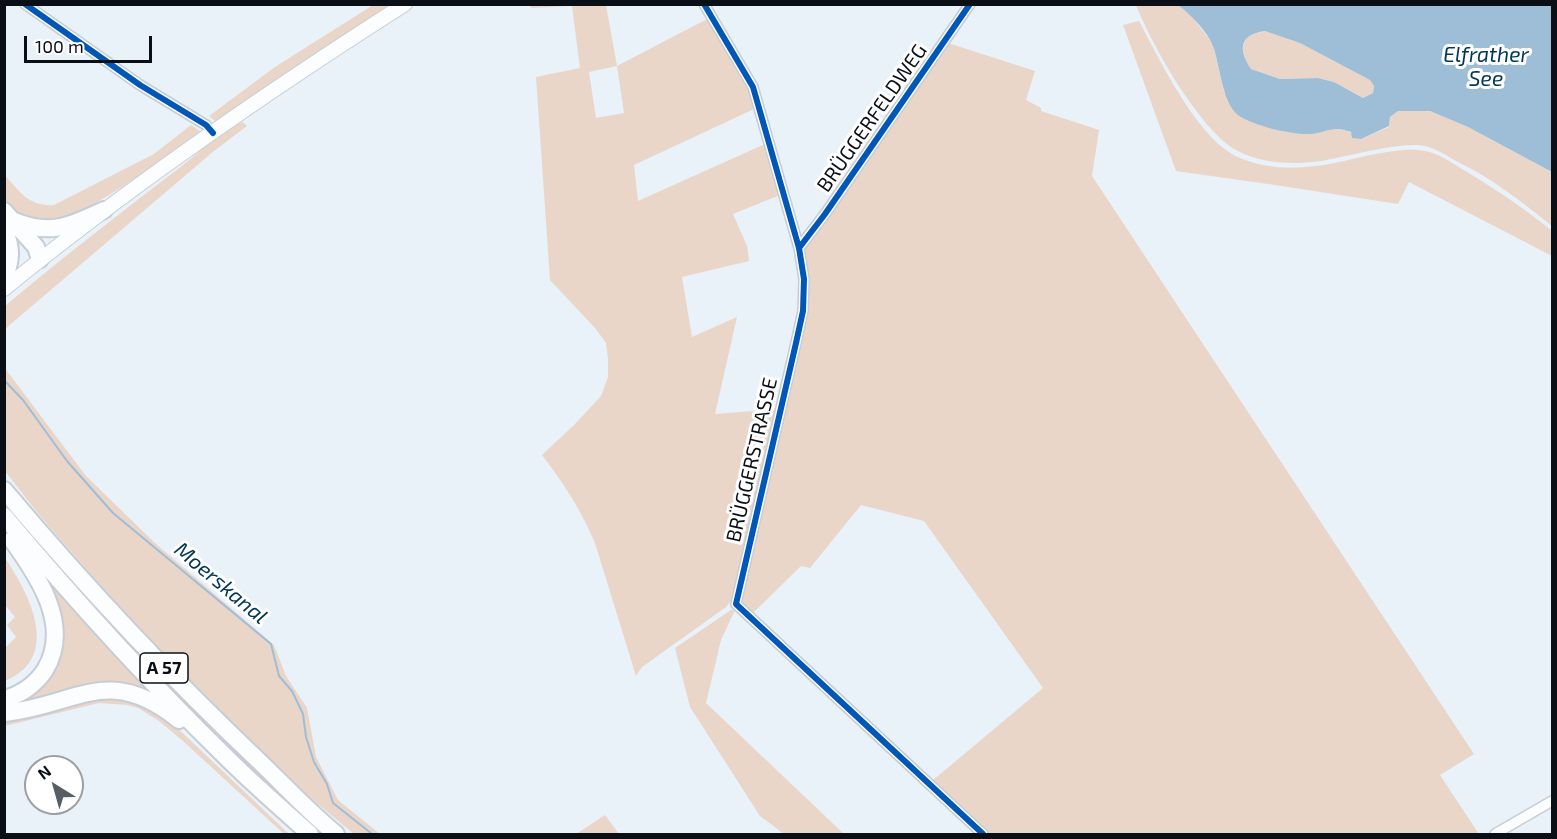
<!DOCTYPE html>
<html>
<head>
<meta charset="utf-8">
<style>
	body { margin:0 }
	#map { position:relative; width:1557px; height:839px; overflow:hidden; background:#e9f1f9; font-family:"Exo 2",sans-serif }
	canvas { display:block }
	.frame { position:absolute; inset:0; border:6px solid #090f15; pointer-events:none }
	.north { position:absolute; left:24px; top:755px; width:60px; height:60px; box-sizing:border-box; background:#fff; border:2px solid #9d9fa1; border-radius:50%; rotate:323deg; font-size:16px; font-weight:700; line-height:24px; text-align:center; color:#090f15 }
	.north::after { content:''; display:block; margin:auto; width:21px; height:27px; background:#575e65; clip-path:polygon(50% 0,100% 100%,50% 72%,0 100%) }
	.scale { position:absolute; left:24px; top:36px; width:128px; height:27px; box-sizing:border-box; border:3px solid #090f15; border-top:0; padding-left:8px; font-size:18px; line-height:21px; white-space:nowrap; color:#090f15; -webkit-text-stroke:4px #fff; paint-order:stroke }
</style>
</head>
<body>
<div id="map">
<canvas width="1557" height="839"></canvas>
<div class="frame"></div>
<div class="north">N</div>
<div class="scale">100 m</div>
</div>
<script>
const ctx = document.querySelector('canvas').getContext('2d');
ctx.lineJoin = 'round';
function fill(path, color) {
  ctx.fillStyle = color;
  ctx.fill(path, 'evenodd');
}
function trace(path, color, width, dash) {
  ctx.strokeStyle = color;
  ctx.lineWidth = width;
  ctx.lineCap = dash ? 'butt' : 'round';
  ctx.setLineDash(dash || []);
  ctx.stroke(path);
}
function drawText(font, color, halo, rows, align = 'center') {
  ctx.font = font + ' "Exo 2",sans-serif';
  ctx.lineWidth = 6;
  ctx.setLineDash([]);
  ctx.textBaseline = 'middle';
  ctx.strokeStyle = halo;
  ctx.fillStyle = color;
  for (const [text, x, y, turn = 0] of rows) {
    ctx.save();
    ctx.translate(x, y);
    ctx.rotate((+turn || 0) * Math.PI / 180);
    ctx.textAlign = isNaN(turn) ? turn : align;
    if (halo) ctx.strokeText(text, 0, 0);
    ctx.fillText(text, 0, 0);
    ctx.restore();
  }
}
fill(new Path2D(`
	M 572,4 L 606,5 L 617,66 L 709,18 L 753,96 L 754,109 L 634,165 L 638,201 L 765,144 L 780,195 L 733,214 L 747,246 L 749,261 L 682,277 L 692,337 L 737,317 L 715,414 L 778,409 L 734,597 L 726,607 L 642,667 L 636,676 L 595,543 C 580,508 564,484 542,455 L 575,424 L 601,396 L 608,377 L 608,359 L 606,343 L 595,328 L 550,280 L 536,77 L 580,68 L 572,6 L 531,8 L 530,5 ZM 617,66 L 624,113 L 596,118 L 589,72 Z
	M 373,5 L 389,5 L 215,121 L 209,116 L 275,67 Z
	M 1136,5 L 1178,5 L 1190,14 L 1213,44 L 1224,92 L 1307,134 L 1341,127 L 1361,139 L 1389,127 L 1390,117 L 1398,110 L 1430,111 L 1468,127 L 1552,172 L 1552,226 C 1523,203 1492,178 1458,162 C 1447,156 1437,149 1425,146 C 1402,141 1346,157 1321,161 C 1293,165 1261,164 1236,150 C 1200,130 1151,44 1136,5 Z
	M 1139,21 C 1160,60 1198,141 1240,158 C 1272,171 1303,169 1335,163 C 1359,158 1402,146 1425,151 C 1438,153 1451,162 1462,169 C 1494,188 1524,208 1552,231 L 1552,256 L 1409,182 L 1398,204 L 1275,185 L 1176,171 L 1123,25 Z
	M 1266,31 L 1300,43 L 1371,80 L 1374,86 L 1373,93 L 1363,98 L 1334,82 L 1318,78 L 1280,79 L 1251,69 C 1238,49 1239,35 1266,31 Z
	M 948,43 L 1035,71 L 1026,100 L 1041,108 L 1041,111 L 1099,130 L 1092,176 L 1474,754 L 1440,775 L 1479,834 L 989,834 L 932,781 L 1043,688 L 924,521 L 861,505 L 810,568 L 801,566 L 751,615 L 743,604 L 742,588 L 806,312 L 802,249 Z
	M 243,122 L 247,126 L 214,151 L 5,329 L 5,306 C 63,257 123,211 183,165 C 199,153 224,127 243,122 Z
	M 191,125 L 200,131 C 167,155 84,221 45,222 C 29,223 16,214 5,203 L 4,174 C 20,192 29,207 54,205 L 154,154 Z
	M 4,367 L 86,476 L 156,544 L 274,645 L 286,676 L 307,708 L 316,757 L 338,800 L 380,834 L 354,834 L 308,796 L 197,690 L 93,577 L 40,516 L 5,471 Z
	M 5,558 C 30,595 62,657 5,681 L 5,648 L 16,637 L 7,625 L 15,617 L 5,605 Z
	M 35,566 L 157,699 L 138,692 L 12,709 L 57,649 Z
	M 731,610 L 735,610 L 721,640 L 706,703 L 844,834 L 784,834 L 760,816 L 690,707 L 675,648 Z
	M 99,697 L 135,700 L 169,720 L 289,834 L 284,834 L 183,741 L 159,721 L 138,708 L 127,705 L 99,703 L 5,726 L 4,719 Z
	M 605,815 L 619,834 L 576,834 Z`), '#ead6c9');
fill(new Path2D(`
	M 1178,5 L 1552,5 L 1552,172 L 1468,127 L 1430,111 L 1398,111 L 1390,117 L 1389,126 L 1361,139 L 1352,138 L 1351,132 C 1333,124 1325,134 1307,134 C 1288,134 1257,126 1241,117 C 1222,107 1220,64 1213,46 C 1208,32 1189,13 1178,5 ZM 1265,31 L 1300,43 L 1370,80 L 1374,86 L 1373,93 L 1363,98 L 1334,82 L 1318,78 L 1280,79 L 1251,69 C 1238,49 1239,35 1265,31 Z`), '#9ebed8');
trace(new Path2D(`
	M 4,380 L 23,400 L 67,461 L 113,513 L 271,644 L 279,676 L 292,691 L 303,714 L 306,737 L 314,762 L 327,784 L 333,803 L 372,834`), '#9ebed8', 2);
const street = new Path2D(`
	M 25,4 L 140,85 L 206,125 L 213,133
	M 704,4 L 753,87 L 799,248 L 804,279 L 803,311 L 796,343 L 736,604 L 983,834
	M 799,248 L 825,214 L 970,4
	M 1495,834 L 1552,801`);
const secondary = new Path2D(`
	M 4,289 C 131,185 267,92 405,4`);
const highway = new Path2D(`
	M 4,211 L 36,247 L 40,259
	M 14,221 C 51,236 69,226 104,210
	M 4,229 C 12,247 12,260 4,278
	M 4,490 C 85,586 169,676 260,762 C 285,786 309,812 336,834
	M 4,516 C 74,599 148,681 226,757 C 253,784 282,809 310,834
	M 4,699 C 21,695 36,684 45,670 C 72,626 38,576 12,540
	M 4,713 C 78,705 108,663 179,720`);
trace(street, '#c6cdd4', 12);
trace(secondary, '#c6cdd4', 16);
trace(highway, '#c6cdd4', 20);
trace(street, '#fcfdfe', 9);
trace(secondary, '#fcfdfe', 14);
trace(highway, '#fcfdfe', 16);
trace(new Path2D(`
	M 25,4 L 140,85 L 206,125 L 213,133
	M 704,4 L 753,87 L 799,248 L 804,279 L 803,311 L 796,343 L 736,604 L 983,834
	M 799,248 L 825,214 L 970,4`), '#0057b8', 6);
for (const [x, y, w] of [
	[164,668,48]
]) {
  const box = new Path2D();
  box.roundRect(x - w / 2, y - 15, w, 30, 4.5);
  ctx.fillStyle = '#fff';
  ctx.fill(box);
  trace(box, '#090f15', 1.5);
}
drawText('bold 18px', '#090f15', null, [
	["A 57",164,668]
]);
drawText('20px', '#090f15', '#fff', [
	["BRÜGGERFELDWEG",872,118,-55],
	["BRÜGGERSTRASSE",752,460,-77]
]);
drawText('italic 21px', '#003758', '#fff', [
	["Elfrather",1486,55],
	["See",1486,79],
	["Moerskanal",221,583,40]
]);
</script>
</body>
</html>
